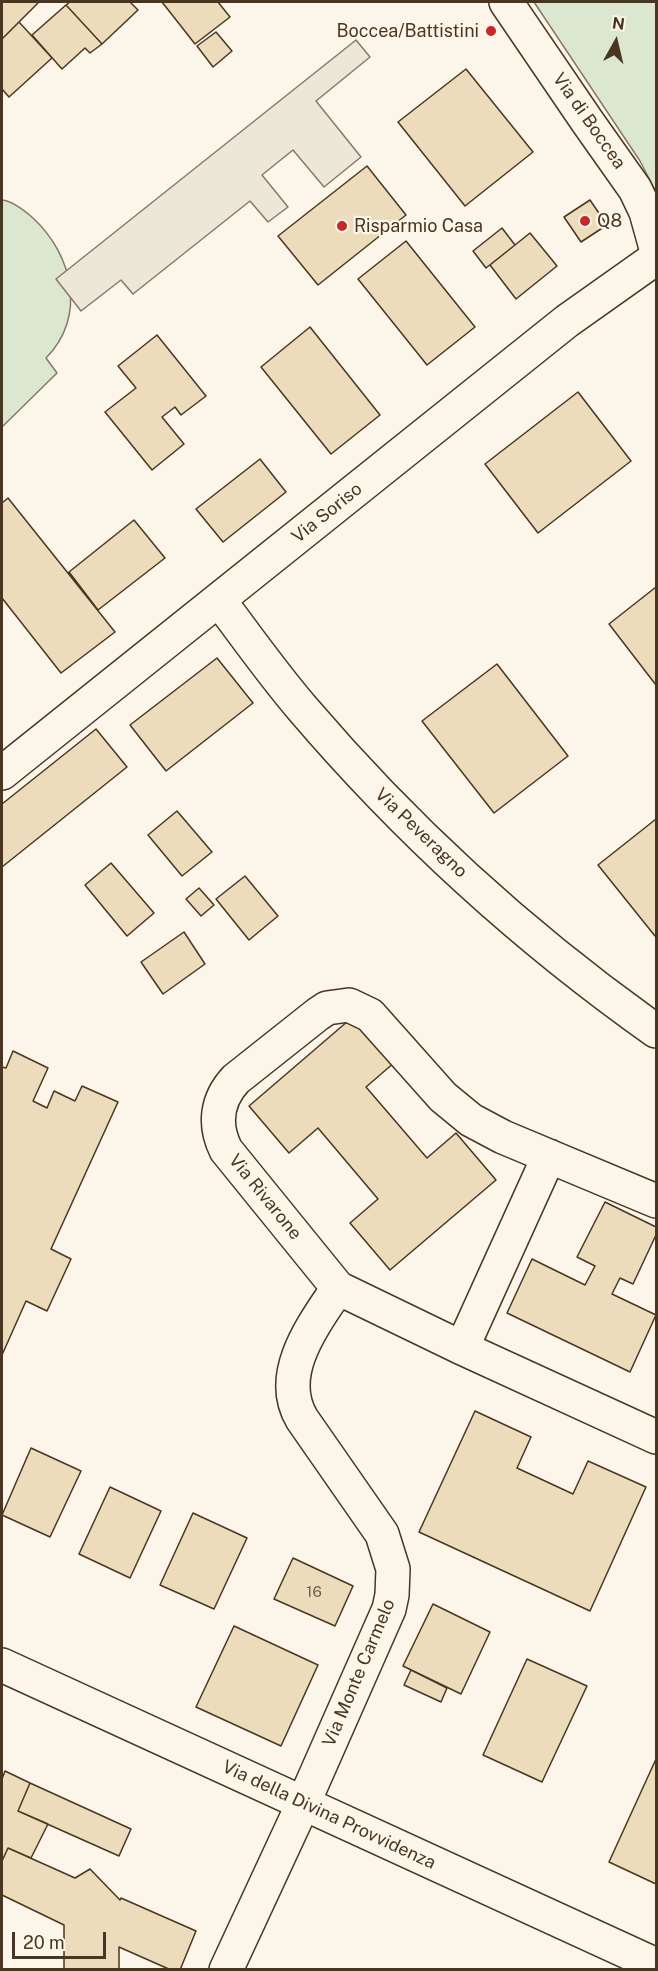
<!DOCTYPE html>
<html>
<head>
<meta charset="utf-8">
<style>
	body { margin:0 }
	#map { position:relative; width:658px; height:1971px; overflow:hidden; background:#fbf6e9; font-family:"Public Sans",sans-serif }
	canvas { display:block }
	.frame { position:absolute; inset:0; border:3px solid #4a3520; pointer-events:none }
	.north { position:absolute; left:586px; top:12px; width:60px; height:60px; -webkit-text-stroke:4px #fbf6e9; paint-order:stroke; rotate:8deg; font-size:16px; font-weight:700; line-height:24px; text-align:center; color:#4a3520 }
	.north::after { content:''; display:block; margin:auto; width:21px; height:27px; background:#4a3520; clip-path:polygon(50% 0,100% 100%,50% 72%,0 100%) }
	.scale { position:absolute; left:12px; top:1932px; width:94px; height:27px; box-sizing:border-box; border:3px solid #4a3520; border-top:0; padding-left:8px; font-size:18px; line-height:21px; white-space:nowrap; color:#4a3520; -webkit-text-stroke:4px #fbf6e9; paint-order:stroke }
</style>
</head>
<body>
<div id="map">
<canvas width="658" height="1971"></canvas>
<div class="frame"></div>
<div class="north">N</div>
<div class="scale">20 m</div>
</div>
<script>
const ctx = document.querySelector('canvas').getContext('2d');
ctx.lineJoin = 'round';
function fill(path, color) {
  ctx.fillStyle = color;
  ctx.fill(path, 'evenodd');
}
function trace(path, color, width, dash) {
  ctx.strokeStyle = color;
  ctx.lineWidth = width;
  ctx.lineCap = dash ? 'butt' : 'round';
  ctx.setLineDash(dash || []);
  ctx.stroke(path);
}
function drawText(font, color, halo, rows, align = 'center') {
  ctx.font = font + ' "Public Sans",sans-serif';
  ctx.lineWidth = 4.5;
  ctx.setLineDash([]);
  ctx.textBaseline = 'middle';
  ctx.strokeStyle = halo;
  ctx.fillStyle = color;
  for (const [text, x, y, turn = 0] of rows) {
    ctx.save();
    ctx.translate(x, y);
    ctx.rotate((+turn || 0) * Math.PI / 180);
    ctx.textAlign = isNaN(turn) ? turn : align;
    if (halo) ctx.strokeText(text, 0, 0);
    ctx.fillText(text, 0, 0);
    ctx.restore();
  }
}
const green = new Path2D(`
	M 534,2 L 656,2 L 656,192 L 640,161 Z
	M 2,200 C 12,201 25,211 33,218 C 73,255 87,317 46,358 L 57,373 L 2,427 Z`);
fill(green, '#dce7d0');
trace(green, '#887966', 1.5);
const parking = new Path2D(`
	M 356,40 L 370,57 L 316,101 L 361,157 L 324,187 L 293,150 L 262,175 L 288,207 L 268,222 L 250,201 L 133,294 L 121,280 L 81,311 L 56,279 Z`);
fill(parking, '#ede7d9');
trace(parking, '#887966', 1.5);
const building = new Path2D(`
	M 2,2 L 39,2 L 2,39 Z
	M 70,2 L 130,2 L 138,10 L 102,44 L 66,5 Z
	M 162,2 L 218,2 L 230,17 L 195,44 Z
	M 66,5 L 102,44 L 90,53 L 85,48 L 62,69 L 32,35 Z
	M 19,22 L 52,58 L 9,97 L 2,89 L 2,39 Z
	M 216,32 L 232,51 L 213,67 L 197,46 Z
	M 466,69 L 533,152 L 465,206 L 398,122 Z
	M 367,166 L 406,215 L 318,285 L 278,236 Z
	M 590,200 L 607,225 L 581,242 L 564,217 Z
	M 502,228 L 515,245 L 486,268 L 473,251 Z
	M 530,233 L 557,266 L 516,299 L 490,265 Z
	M 406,241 L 475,327 L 427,365 L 358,279 Z
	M 310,327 L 380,415 L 331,454 L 261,367 Z
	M 157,335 L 206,396 L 181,415 L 175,407 L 162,417 L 184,444 L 152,470 L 105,412 L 136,388 L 118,366 Z
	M 578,392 L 631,461 L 538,533 L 485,464 Z
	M 260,459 L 286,492 L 223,542 L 196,509 Z
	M 8,498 L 115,632 L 61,673 L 2,598 L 2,503 Z
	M 134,520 L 165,558 L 98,610 L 69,572 Z
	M 656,587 L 656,685 L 609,624 Z
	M 217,658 L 253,703 L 166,771 L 130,725 Z
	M 497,664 L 568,756 L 494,813 L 422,721 Z
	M 96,729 L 127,767 L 2,867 L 2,804 Z
	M 177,811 L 212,852 L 182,876 L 148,835 Z
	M 656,819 L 656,935 L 655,936 L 598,865 Z
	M 111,863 L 154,913 L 127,936 L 85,885 Z
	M 245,876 L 278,916 L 249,940 L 216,899 Z
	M 199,888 L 214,905 L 201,916 L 186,899 Z
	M 184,932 L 205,964 L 163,994 L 141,962 Z
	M 355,1015 L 395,1062 L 366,1087 L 427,1158 L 456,1133 L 496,1180 L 390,1270 L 350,1223 L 378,1199 L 318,1128 L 289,1153 L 249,1106 Z
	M 13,1051 L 48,1068 L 33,1101 L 47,1108 L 54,1091 L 75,1101 L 82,1086 L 118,1102 L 51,1249 L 71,1259 L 47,1311 L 26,1301 L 2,1355 L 2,1067 L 6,1068 Z
	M 605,1202 L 656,1227 L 656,1235 L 633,1284 L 620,1278 L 612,1294 L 656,1315 L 630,1372 L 507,1313 L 532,1259 L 585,1285 L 595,1266 L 577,1257 Z
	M 475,1411 L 531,1437 L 517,1468 L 573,1494 L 588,1461 L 646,1487 L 590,1611 L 419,1532 Z
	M 31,1448 L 81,1471 L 50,1537 L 2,1515 Z
	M 110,1487 L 161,1511 L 130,1578 L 79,1554 Z
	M 193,1513 L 247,1538 L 214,1609 L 160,1585 Z
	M 293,1558 L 353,1586 L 335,1626 L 274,1599 Z
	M 433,1604 L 490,1632 L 461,1694 L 403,1666 Z
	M 234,1626 L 318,1665 L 281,1746 L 196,1707 Z
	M 527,1659 L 587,1686 L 542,1782 L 483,1755 Z
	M 411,1670 L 447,1688 L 441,1702 L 404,1685 Z
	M 656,1759 L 656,1884 L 609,1862 Z
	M 5,1771 L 30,1783 L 18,1811 L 48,1824 L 31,1858 L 8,1848 L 2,1861 L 2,1779 Z
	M 30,1783 L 131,1829 L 119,1856 L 18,1811 Z
	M 8,1848 L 75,1878 L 90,1869 L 120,1900 L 121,1898 L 196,1931 L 180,1970 L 171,1970 L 119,1947 L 119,1970 L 64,1970 L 64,1925 L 2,1895 L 2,1861 Z`);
fill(building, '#ecdcbc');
trace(building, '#4a3520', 1.5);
const minor = new Path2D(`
	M 219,600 C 246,636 272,673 302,708 C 406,830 526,939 656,1031
	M 2,773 L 567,321 L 656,258
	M 656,1201 L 503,1137 L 471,1120 L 443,1097 L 370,1015 L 349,1005 L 327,1008 L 318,1014 L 236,1079 C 217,1099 213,1124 226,1150 L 338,1288 L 462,1348 L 656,1437
	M 462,1348 L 549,1156
	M 2,1665 L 656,1965
	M 226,1970 L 303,1804 L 389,1609 L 392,1595 L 393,1569 L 382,1534 L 302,1419 C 275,1374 314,1324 338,1288`);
const major = new Path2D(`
	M 506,2 L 587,121 L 635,189 L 646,212 L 656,248`);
trace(minor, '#4a3520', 36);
trace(major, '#4a3520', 36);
trace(minor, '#fbf6e9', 33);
trace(major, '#fbf6e9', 33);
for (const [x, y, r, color] of [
	[491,31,6,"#c62828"],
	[585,221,6,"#c62828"],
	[342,226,6,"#c62828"]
]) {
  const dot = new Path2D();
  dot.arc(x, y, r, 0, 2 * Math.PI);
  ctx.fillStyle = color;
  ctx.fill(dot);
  trace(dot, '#fbf6e9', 2);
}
drawText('15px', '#725f47', null, [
	["16",314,1592]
]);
drawText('18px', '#4a3520', '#fbf6e9', [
	["Boccea/Battistini",479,31,"right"],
	["Q8",597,221],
	["Risparmio Casa",354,226]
], 'left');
drawText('18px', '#4a3520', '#fbf6e9', [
	["Via di Boccea",589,121,55],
	["Via Soriso",327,513,-39],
	["Via Peveragno",421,833,44],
	["Via Rivarone",265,1197,51],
	["Via Monte Carmelo",359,1673,-67],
	["Via della Divina Provvidenza",329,1815,25]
]);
</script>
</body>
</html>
